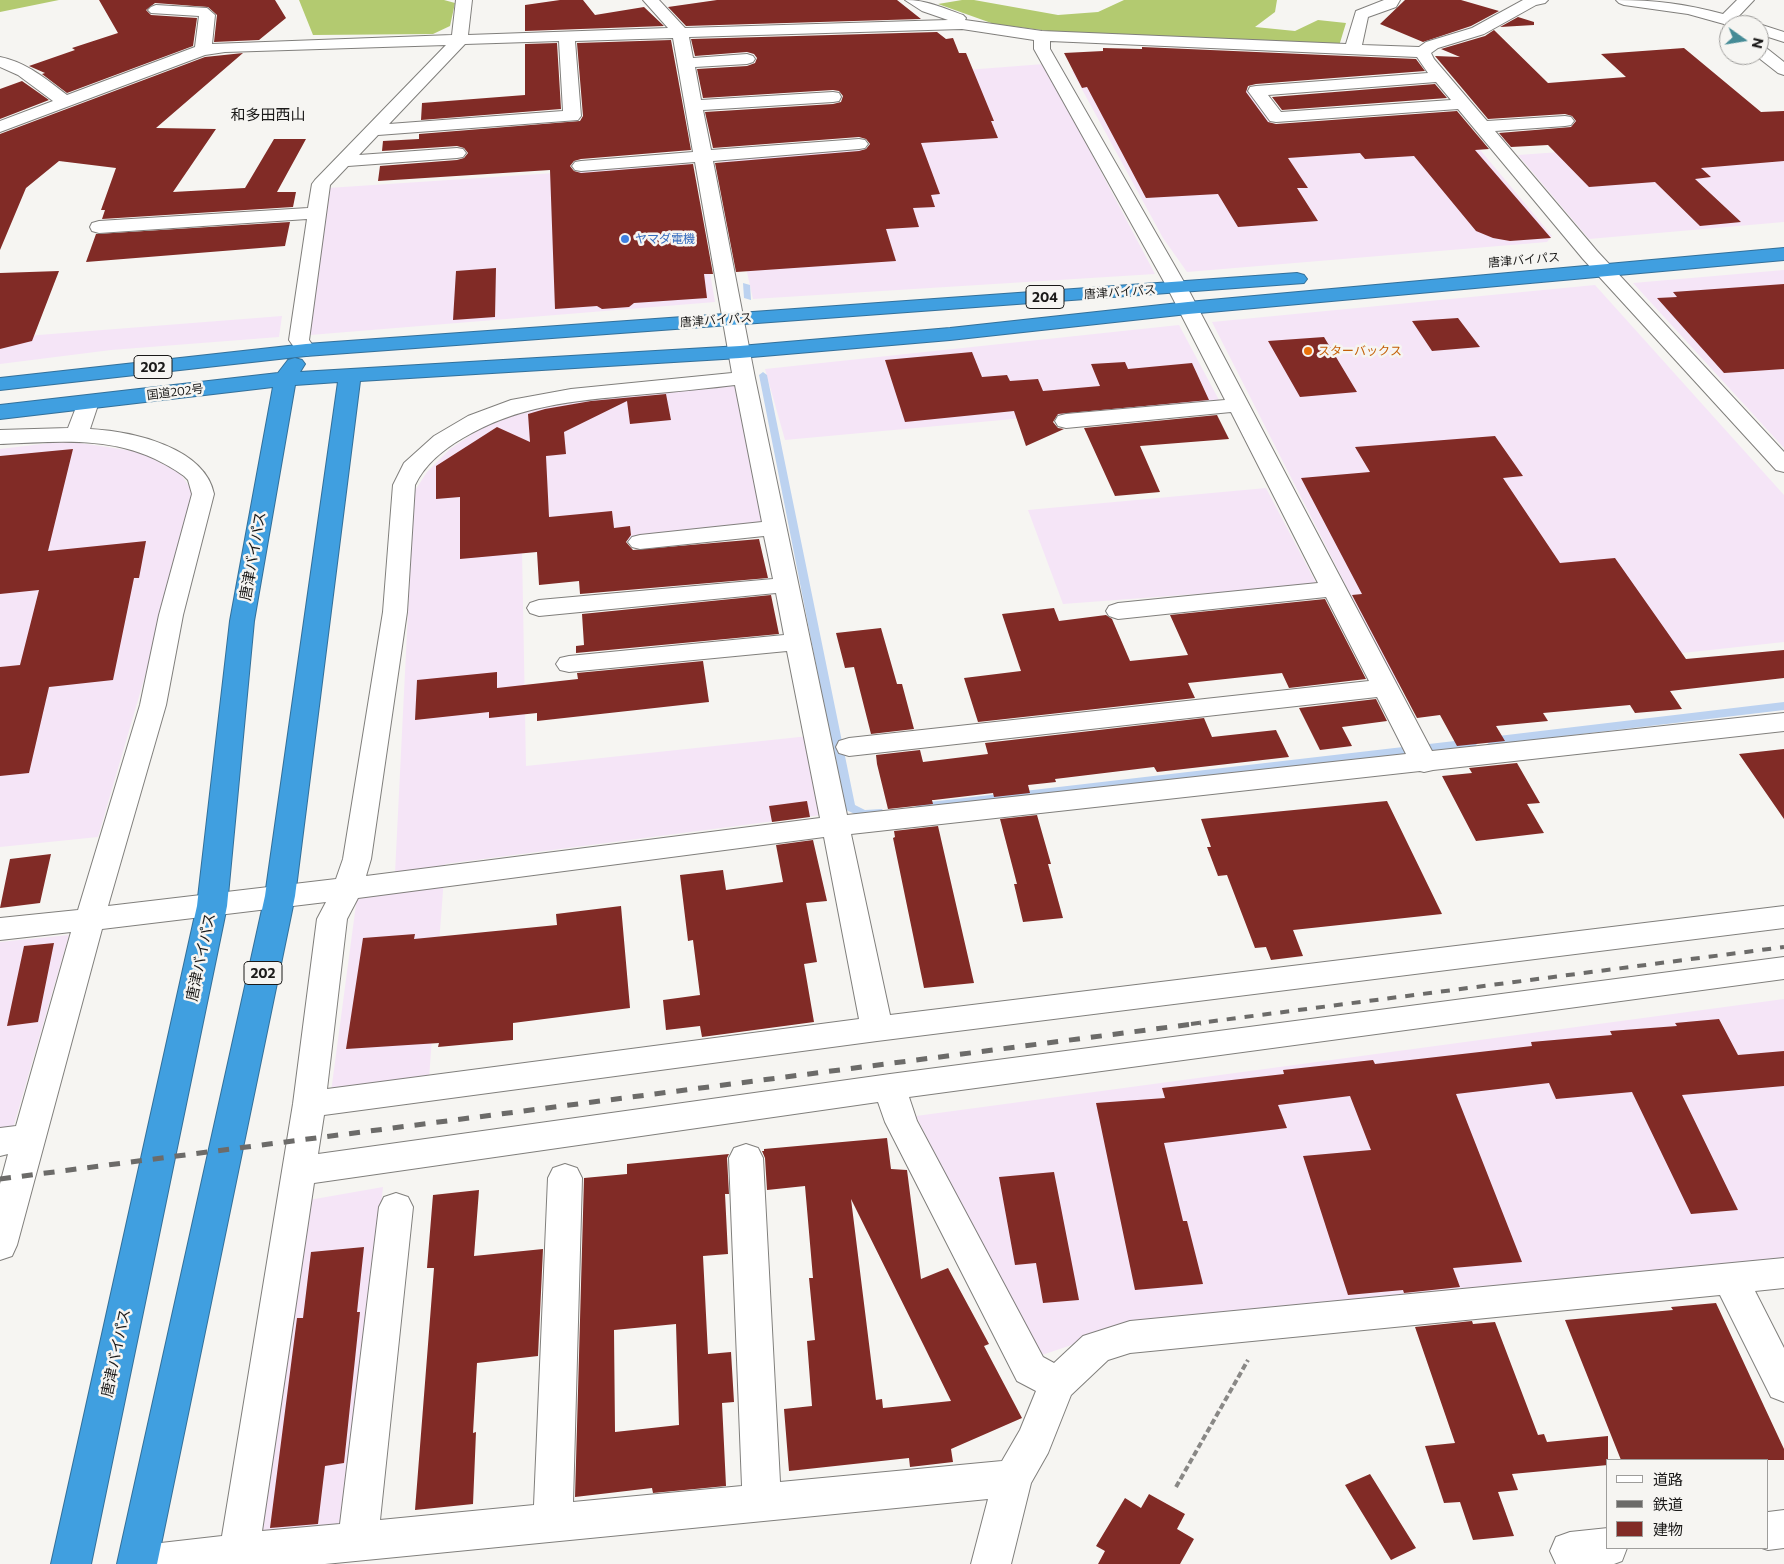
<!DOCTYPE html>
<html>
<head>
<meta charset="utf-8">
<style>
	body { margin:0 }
	#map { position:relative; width:1784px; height:1564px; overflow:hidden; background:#f6f5f2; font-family:Commissioner,"Noto Sans JP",sans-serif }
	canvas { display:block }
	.legend { position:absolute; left:1606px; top:1459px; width:162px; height:90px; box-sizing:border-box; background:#f6f5f2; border:1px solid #9e9d9b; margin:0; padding:6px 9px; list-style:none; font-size:15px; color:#1b1a19 }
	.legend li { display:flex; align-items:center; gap:10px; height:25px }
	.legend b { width:25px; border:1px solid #9e9d9b }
	.north { position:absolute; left:1719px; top:15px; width:50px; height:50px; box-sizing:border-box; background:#f6f5f2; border:1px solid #9e9d9b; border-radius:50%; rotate:103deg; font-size:14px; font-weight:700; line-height:20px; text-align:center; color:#1b1a19 }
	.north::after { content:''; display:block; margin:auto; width:18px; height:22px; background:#458b96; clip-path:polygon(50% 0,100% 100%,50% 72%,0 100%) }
</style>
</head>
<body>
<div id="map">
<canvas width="1784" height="1564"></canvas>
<ul class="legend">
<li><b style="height:6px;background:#fff"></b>道路</li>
<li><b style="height:6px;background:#6c6b69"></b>鉄道</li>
<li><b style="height:14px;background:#812b26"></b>建物</li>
</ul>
<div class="north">N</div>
</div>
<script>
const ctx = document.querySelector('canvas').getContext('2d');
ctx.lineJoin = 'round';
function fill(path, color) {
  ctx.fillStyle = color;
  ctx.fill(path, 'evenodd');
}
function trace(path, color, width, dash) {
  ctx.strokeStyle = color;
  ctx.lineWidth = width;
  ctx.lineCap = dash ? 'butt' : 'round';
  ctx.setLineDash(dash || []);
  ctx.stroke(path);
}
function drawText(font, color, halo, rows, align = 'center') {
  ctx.font = font + ' Commissioner,"Noto Sans JP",sans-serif';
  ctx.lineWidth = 5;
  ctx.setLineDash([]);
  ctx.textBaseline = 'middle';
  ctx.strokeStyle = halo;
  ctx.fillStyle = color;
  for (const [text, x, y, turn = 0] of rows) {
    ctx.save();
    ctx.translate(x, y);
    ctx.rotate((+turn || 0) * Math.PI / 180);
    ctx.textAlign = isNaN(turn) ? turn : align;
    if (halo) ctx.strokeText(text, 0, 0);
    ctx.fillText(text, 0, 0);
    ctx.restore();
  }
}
fill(new Path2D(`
	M 1044,64 L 1155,274 L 753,299 L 722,160 L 900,147 L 875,77 Z
	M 1197,64 L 1233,68 L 1284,144 L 1466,133 L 1552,236 L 1547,242 L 1187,272 L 1163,238 L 1072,71 Z
	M 1784,136 L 1784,222 L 1589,239 L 1518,155 Z
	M 691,164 L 715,302 L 310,335 L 328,188 Z
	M 1784,270 L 1784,448 L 1633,283 Z
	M 1595,285 L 1784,495 L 1784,642 L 1396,684 L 1212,322 Z
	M 282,316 L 279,337 L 111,350 L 0,364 L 0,338 Z
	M 1179,325 L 1219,400 L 785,440 L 765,369 Z
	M 734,384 L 764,528 L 522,550 L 526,766 L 809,736 L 821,815 L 445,864 L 429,1078 L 331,1092 L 357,897 L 395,873 L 414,492 L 427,472 L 450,449 L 489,423 L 563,400 Z
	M 67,441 L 140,452 L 180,473 L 197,498 L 98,837 L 0,847 L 0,449 Z
	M 1266,488 L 1317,585 L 1063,604 L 1028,510 Z
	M 69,935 L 12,1132 L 0,1134 L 0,942 Z
	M 1784,999 L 1784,1261 L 1125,1327 L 1039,1356 L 916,1116 Z
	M 383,1187 L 347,1534 L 256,1540 L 309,1200 Z`), '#f5e5f7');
fill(new Path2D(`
	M 0,0 L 59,0 L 0,12 Z
	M 299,0 L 444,0 L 455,3 L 450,26 L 433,34 L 313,35 Z
	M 962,0 L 974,0 L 1058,15 L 1098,12 L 1124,0 L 1277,0 L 1275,12 L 1255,27 L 1295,31 L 1318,20 L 1346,23 L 1339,46 L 1057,32 L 994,24 L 938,4 Z`), '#b3ca70');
fill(new Path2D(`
	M 743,283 L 750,285 L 751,300 L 744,298 Z
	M 763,372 L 767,375 L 855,805 L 865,810 L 882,809 L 884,812 C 874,824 857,815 846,810 L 844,807 L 759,375 Z
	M 1784,702 L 1784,710 L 1490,745 L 1485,741 L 1490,737 Z
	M 1472,739 L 1476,740 L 1477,743 L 1476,746 L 921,811 L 915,807 L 921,803 Z`), '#bcd2f0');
fill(new Path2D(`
	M 99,0 L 275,0 L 286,18 L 259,40 L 214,42 L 217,15 L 208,7 L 155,3 L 146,10 L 151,15 L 197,18 L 193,46 L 67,93 L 42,74 L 45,73 L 29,66 L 75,50 L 72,48 L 118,33 Z
	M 560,0 L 583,0 L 595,15 L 644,7 L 664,26 L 525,31 L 525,5 Z
	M 717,0 L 897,0 L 921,19 L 686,26 L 668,7 Z
	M 1405,0 L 1461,0 L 1499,11 L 1471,26 L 1423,42 L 1380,24 Z
	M 1518,17 L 1534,22 L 1534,25 L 1500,27 Z
	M 1494,30 L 1548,83 L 1626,77 L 1601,54 L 1684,48 L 1761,112 L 1784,111 L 1784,161 L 1701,168 L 1711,177 L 1695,179 L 1741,222 L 1700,226 L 1655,182 L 1589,187 L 1548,145 L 1511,147 L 1499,133 L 1571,127 L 1576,121 L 1572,116 L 1565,114 L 1488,119 L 1435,56 L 1460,57 L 1441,49 L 1485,36 Z
	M 937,32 L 946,39 L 953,38 L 959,53 L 966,53 L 994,121 L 991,121 L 998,138 L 921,143 L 940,194 L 931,195 L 935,207 L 913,208 L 919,227 L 886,229 L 896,261 L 736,272 L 715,163 L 859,151 L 866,149 L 870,144 L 866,139 L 859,137 L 713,148 L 705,112 L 833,104 L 841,102 L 843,96 L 839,91 L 833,90 L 703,98 L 697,69 L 747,66 L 755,63 L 757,58 L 754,54 L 747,52 L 695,56 L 691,39 Z
	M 671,40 L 691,150 L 581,159 L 574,161 L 570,166 L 574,171 L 581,173 L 693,164 L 713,274 L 704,274 L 707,298 L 634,303 L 629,307 L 602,309 L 597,306 L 555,309 L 550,170 L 378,181 L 380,166 L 457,160 L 464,158 L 468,153 L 464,148 L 457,146 L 382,151 L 383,141 L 419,139 L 419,134 L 580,121 L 583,116 L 577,43 Z
	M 557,43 L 561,109 L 421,120 L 422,103 L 525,95 L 525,44 Z
	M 1142,47 L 1416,59 L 1425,71 L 1256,84 L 1248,86 L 1246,92 L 1268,122 L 1276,124 L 1457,111 L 1489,149 L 1475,150 L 1551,238 L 1510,241 L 1493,238 L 1476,231 L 1414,156 L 1365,159 L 1360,153 L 1288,158 L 1308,188 L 1297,188 L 1318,221 L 1238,227 L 1218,194 L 1146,198 L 1087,87 L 1082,88 L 1064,53 L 1103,51 L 1103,48 L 1142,49 Z
	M 243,53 L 156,128 L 216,129 L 173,192 L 245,188 L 274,139 L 306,139 L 277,192 L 296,192 L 293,207 L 102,219 L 105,210 L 101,210 L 116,168 L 59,161 L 26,188 L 0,250 L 0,134 L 205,57 Z
	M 22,81 L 49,100 L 0,119 L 0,89 Z
	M 1435,84 L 1447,98 L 1282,110 L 1272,97 Z
	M 290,222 L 285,246 L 86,262 L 96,234 Z
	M 496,268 L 495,317 L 453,320 L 456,271 Z
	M 59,271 L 32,341 L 0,349 L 0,273 Z
	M 1784,284 L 1784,369 L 1724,373 L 1657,298 L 1677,297 L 1673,292 Z
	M 1458,318 L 1480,347 L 1432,351 L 1412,321 Z
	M 1324,337 L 1357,392 L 1300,397 L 1268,341 Z
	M 972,352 L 982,377 L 1007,375 L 1010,381 L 1038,379 L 1043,391 L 1100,386 L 1091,364 L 1125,362 L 1128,369 L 1192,363 L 1209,400 L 1058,414 L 1053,422 L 1058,428 L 1064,429 L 1026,446 L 1014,411 L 905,422 L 885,360 Z
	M 666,394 L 671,420 L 630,424 L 627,401 L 564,432 L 566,454 L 546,456 L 549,517 L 612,511 L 614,528 L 630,526 L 631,535 L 626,542 L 633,550 L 759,539 L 768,578 L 580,594 L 579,581 L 539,585 L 537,552 L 460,559 L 460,497 L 436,499 L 436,466 L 497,427 L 530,442 L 528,414 L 545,409 L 591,401 Z
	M 1217,415 L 1229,439 L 1140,446 L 1160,492 L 1115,496 L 1084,428 Z
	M 1495,436 L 1523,476 L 1503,478 L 1560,563 L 1615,558 L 1686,659 L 1784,650 L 1784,678 L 1670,691 L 1682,709 L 1635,713 L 1630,705 L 1543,713 L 1548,721 L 1496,726 L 1505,741 L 1457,746 L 1440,715 L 1417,718 L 1352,595 L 1362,594 L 1301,478 L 1370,472 L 1355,447 Z
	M 73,449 L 48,551 L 146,541 L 139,578 L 134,578 L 113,680 L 49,687 L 29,773 L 0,776 L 0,667 L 20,665 L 39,590 L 0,594 L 0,456 Z
	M 771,595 L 779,634 L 576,653 L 576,646 L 584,645 L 582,614 Z
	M 1325,599 L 1366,679 L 1289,688 L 1282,673 L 1244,677 L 1188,683 L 1195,698 L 978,722 L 964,678 L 1021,671 L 1002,614 L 1054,608 L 1059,621 L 1106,615 L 1112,619 L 1130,661 L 1188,655 L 1170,615 Z
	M 881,628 L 897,684 L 902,684 L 914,729 L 871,734 L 854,667 L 845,668 L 836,633 Z
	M 703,661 L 709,702 L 537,721 L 537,713 L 489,718 L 489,712 L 415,720 L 417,680 L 497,672 L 497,688 L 578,679 L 577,673 Z
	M 1376,699 L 1387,721 L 1342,727 L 1352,746 L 1320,750 L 1299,708 Z
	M 1204,718 L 1212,737 L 1276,730 L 1289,757 L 1157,772 L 1154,767 L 1055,779 L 1056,782 L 1028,785 L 1030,793 L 994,797 L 993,793 L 934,800 L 932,800 L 933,804 L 888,809 L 877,764 L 876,755 L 920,750 L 923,762 L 988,754 L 985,743 Z
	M 1784,749 L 1784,819 L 1739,754 Z
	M 1517,763 L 1540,803 L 1527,804 L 1544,833 L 1476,841 L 1442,776 L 1472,773 L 1469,768 Z
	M 807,801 L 810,817 L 772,822 L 769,806 Z
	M 1387,801 L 1442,914 L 1293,930 L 1303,956 L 1271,960 L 1266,947 L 1255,948 L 1227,875 L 1218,876 L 1207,847 L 1211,847 L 1201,819 Z
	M 1037,815 L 1051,864 L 1048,864 L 1063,918 L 1023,922 L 1014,884 L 1017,884 L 1000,819 Z
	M 938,826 L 974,983 L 924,988 L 893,838 L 895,837 L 894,831 Z
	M 813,840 L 827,901 L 806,903 L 817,962 L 804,964 L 814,1022 L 702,1037 L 700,1026 L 666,1030 L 663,1000 L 700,995 L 693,940 L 688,941 L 680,875 L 723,870 L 726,890 L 783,882 L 776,845 Z
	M 51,854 L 40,903 L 0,908 L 10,859 Z
	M 621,906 L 630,1008 L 513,1023 L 513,1040 L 438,1047 L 439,1043 L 346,1049 L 363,938 L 415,934 L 414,939 L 557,925 L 556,914 Z
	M 54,943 L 38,1022 L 7,1026 L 24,946 Z
	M 1719,1019 L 1738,1055 L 1784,1051 L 1784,1086 L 1682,1095 L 1738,1210 L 1691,1214 L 1632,1092 L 1556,1099 L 1549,1083 L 1456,1094 L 1522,1262 L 1453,1268 L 1460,1287 L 1404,1293 L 1403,1290 L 1348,1295 L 1303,1156 L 1371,1150 L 1350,1096 L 1278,1105 L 1287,1128 L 1164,1143 L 1183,1221 L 1187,1221 L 1203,1284 L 1135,1290 L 1096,1103 L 1165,1098 L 1162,1088 L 1284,1074 L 1283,1070 L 1373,1060 L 1375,1064 L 1532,1046 L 1531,1042 L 1612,1035 L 1610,1031 L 1677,1026 L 1675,1023 Z
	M 887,1138 L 891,1169 L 907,1170 L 921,1279 L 948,1268 L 989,1344 L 984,1346 L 1022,1418 L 951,1449 L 953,1462 L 910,1467 L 909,1458 L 789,1471 L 784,1409 L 812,1406 L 807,1341 L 815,1340 L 809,1278 L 813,1278 L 805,1186 L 767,1190 L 765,1158 L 762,1151 L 764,1151 L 764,1149 ZM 851,1199 L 926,1350 L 951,1401 L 883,1408 L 882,1399 L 876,1400 Z
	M 729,1154 L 727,1158 L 729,1194 L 725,1194 L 728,1254 L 703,1256 L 708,1354 L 731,1352 L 734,1402 L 722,1403 L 726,1486 L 653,1493 L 652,1488 L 575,1497 L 584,1178 L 627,1174 L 627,1164 ZM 676,1324 L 679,1425 L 615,1432 L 614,1330 Z
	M 1054,1172 L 1079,1300 L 1043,1303 L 1036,1263 L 1015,1265 L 999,1177 Z
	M 479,1190 L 474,1256 L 543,1249 L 538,1356 L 477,1363 L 473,1433 L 476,1432 L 473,1504 L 415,1510 L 434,1268 L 427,1268 L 433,1195 Z
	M 364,1247 L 357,1312 L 360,1312 L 344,1463 L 325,1466 L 318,1524 L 270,1528 L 297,1318 L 303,1318 L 311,1252 Z
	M 1716,1303 L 1784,1449 L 1784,1460 L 1621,1460 L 1565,1320 L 1673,1310 L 1671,1307 Z
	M 1472,1321 L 1473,1324 L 1495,1322 L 1538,1435 L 1544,1434 L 1547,1442 L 1608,1436 L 1608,1465 L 1512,1474 L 1518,1490 L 1498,1492 L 1514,1536 L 1473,1540 L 1460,1502 L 1444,1503 L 1425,1446 L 1455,1443 L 1415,1327 Z
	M 1370,1474 L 1416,1548 L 1391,1560 L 1345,1485 Z
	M 1149,1494 L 1185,1514 L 1177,1529 L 1194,1539 L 1180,1564 L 1098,1564 L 1105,1551 L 1096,1546 L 1125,1498 L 1141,1508 Z`), '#812b26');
const minor = new Path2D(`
	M 456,0 L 472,0 L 468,35 L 668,28 L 643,0 L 659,0 L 685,28 L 948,20 L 922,11 L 905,0 C 927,0 943,8 963,15 L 966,18 L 965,20 L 1042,31 L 1346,44 L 1356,11 L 1384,0 L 1400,0 L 1396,7 L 1368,17 L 1362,45 L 1419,47 L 1426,42 L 1472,28 L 1523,0 L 1548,0 L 1545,3 L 1536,5 L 1484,34 L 1438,48 L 1431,53 L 1434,59 L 1487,121 L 1565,116 L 1571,117 L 1574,121 L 1571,125 L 1565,126 L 1495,131 L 1597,251 L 1784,452 L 1784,472 L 1776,470 L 1583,259 L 1458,109 L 1276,122 L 1270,121 L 1248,91 L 1250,87 L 1256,86 L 1428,73 L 1417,57 L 1050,41 L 1050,49 L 1188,289 L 1432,751 L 1784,713 L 1784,731 L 1433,770 L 1424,772 L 1420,771 L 851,834 L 890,1015 L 1784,906 L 1784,928 L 877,1041 L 324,1115 L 318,1154 L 890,1074 L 1784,957 L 1784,979 L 909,1097 L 917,1121 L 1043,1357 L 1054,1363 L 1083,1336 L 1130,1321 L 1784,1258 L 1784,1288 L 1755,1291 L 1784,1348 L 1784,1402 L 1771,1397 L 1720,1295 L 1130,1353 L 1108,1360 L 1071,1395 L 1048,1453 L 1031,1483 L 1011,1564 L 971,1564 L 988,1499 L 325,1564 L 132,1564 L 138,1550 L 152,1544 L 222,1536 L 293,1104 L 317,919 L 326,902 L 102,929 L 17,1245 L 12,1256 L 0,1260 L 0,1184 L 8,1154 L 0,1156 L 0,1128 L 16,1126 L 71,932 L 0,940 L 0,918 L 78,910 L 140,705 L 159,615 L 192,494 L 188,480 L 184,476 C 126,434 68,441 0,444 L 0,430 L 68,428 L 80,397 L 88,396 L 96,397 L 99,402 L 90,429 C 131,431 205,447 214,494 L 183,615 L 166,705 L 108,906 L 336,879 L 343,859 L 383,612 L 393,485 L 404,463 L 434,436 L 468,416 L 511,400 L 571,389 L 732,373 L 695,162 L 581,171 L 575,170 L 572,166 L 575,162 L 581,161 L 693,152 L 673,38 L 575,41 L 581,116 L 578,120 L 378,135 L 359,155 L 457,148 L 463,149 L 466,153 L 463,157 L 457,158 L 348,166 L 330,185 L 309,340 L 316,350 L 313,354 L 306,356 L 299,354 L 289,340 L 307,219 L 99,233 L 92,231 L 90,227 L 92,223 L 99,221 L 308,208 L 312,184 L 315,180 L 446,45 L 225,52 L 205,55 L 0,132 L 0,121 L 53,101 L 18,75 L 0,67 L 0,57 C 26,62 46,79 67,95 L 195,47 L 199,16 L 151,13 L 148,10 L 151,7 L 156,5 L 207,8 L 215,15 L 212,44 L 452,35 ZM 962,29 L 1034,40 L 1034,49 L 1168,289 L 1225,400 L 1066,414 L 1058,416 L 1055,421 L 1058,426 L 1066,428 L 1231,412 L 1318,583 L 1118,603 L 1109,606 L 1106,611 L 1109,616 L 1118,619 L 1326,597 L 1369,681 L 849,738 L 839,741 L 836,747 L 839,753 L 849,756 L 1377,697 L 1406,754 L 847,815 L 755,378 L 713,161 L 859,149 L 865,148 L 868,144 L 865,140 L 859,139 L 711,150 L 703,110 L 833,102 L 839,101 L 841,97 L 839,93 L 833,92 L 701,100 L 695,67 L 747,64 L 753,62 L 755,59 L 753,56 L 747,54 L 693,58 L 689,37 ZM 559,41 L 563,111 L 389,124 L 465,44 ZM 1436,82 L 1451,100 L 1281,112 L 1268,95 ZM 735,385 L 762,522 L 640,535 L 632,537 L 628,542 L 632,547 L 640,549 L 764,536 L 773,579 L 539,600 L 530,603 L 527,608 L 530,613 L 539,616 L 776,593 L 784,635 L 569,656 L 560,658 L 556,664 L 560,670 L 569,672 L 787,651 L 820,818 L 366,876 L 371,859 L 407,612 L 415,485 C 425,464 444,449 463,438 C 518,405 574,401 636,395 C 669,392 702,389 735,385 ZM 824,837 L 859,1019 L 327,1089 L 347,919 L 358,898 ZM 878,1102 L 885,1122 L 1017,1381 L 1036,1391 L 1020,1430 L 1002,1461 L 780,1482 L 763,1158 L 758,1148 L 746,1144 L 734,1148 L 729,1158 L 742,1486 L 573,1502 L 582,1178 L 577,1168 L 565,1164 L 553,1168 L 548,1178 L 534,1505 L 380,1520 L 413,1207 L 408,1197 L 396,1193 L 384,1197 L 379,1207 L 340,1524 L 262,1531 L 314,1183 Z
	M 1616,0 C 1656,0 1685,4 1723,14 L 1737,0 L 1754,0 L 1737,18 L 1751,22 L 1753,25 L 1729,25 L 1729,29 L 1724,24 L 1688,14 L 1624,5 L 1619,3 Z
	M 1759,24 L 1784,32 L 1784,42 L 1759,34 L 1759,25 L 1756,25 Z
	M 1759,45 L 1765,47 L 1784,62 L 1784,75 L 1778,73 L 1755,55 L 1759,55 Z
	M 1784,1510 L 1784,1548 L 1768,1550 L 1762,1548 L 1768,1548 L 1768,1512 Z
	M 1608,1528 L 1608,1548 L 1627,1548 L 1622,1561 L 1614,1564 L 1556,1564 L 1550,1551 L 1556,1537 L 1570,1532 Z`);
const highway = new Path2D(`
	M 1784,248 L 1784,260 L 1188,314 L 950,340 L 740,358 L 360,381 L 295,896 L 157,1564 L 117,1564 L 265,896 L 338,382 L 295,385 L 254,621 L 227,906 L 91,1564 L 51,1564 L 197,906 L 230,621 L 273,387 L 0,419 L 0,405 L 278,373 L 288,360 L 295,358 L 302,360 L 305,364 L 300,372 L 740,346 L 950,328 L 1188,302 Z
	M 1297,273 L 1304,275 L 1307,279 L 1304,283 L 306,356 L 0,390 L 0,378 L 306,344 Z`);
trace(minor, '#807f7c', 2);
trace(highway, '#33709a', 2);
trace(new Path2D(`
	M 1176,1487 L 1248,1360`), '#898886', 4, [6, 3]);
fill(minor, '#fff');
fill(highway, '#409fe0');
trace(new Path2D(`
	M 1191,1024 L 1784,947`), '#6c6b69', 4, [9, 9]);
trace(new Path2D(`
	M 0,1179 L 1201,1023`), '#6c6b69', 5, [11, 11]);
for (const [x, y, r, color] of [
	[625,239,5,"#3f7fe0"],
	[1308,351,5,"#e8710a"]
]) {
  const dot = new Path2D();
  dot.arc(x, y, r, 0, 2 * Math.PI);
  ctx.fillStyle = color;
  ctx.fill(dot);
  trace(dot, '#f6f5f2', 2);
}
drawText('12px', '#366cbe', '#f6f5f2', [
	["ヤマダ電機",635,239]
], 'left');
drawText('12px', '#1b1a19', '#f6f5f2', [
	["唐津バイパス",1524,260,-5],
	["唐津バイパス",1120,292,-4],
	["唐津バイパス",716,320,-4],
	["国道202号",175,392,-7]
]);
drawText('12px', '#c56008', '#f6f5f2', [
	["スターバックス",1318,351]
], 'left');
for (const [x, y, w] of [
	[1045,297,38],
	[153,367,38],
	[263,973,38]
]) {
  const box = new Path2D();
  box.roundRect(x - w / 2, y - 11.5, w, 23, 4);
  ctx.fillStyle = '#f6f5f2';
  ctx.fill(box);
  trace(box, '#1b1a19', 1);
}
drawText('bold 14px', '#1b1a19', null, [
	["204",1045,297],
	["202",153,367],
	["202",263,973]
]);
drawText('15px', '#1b1a19', '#f6f5f2', [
	["和多田西山",268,115]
]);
drawText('15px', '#1b1a19', '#f6f5f2', [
	["唐津バイパス",253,556,-80],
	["唐津バイパス",201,957,-78],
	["唐津バイパス",116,1353,-78]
]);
</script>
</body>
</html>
